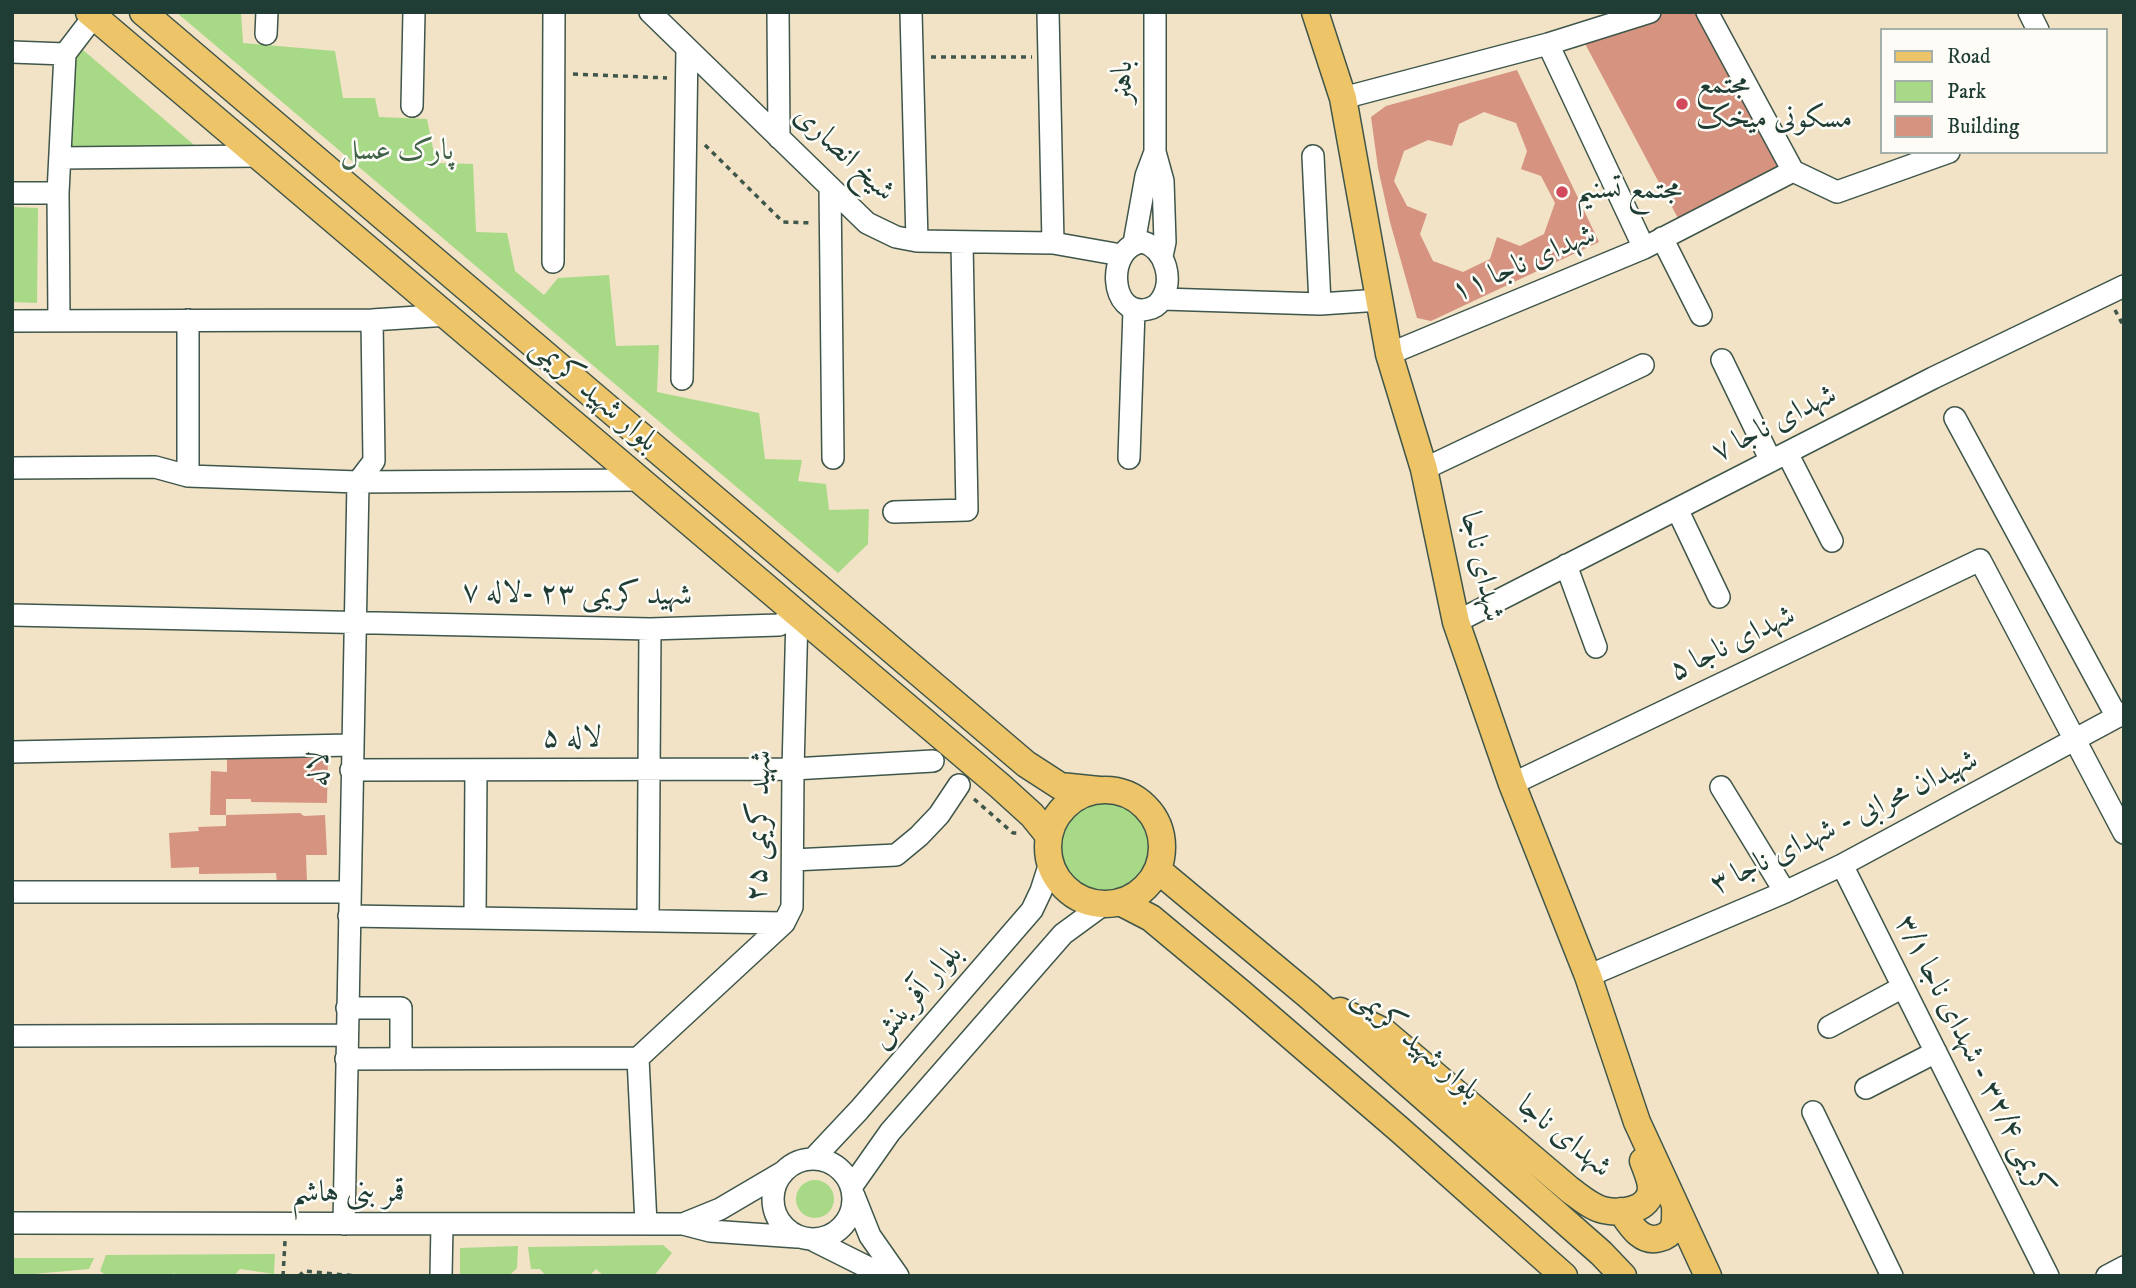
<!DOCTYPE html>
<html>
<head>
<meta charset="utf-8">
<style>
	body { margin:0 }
	#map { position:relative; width:2136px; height:1288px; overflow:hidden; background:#f2e2c6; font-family:"IM FELL DW Pica",serif }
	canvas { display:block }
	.frame { position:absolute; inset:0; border:14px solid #1f3d34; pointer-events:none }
	.legend { position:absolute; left:1880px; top:28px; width:228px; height:126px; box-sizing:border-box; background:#fdfcf7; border:2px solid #a4b0a9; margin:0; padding:9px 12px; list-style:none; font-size:21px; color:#1f3d34 }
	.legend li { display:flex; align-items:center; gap:14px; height:35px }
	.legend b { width:35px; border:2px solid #a4b0a9 }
</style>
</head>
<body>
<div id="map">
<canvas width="2136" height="1288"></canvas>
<div class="frame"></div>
<ul class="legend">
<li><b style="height:9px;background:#eec469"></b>Road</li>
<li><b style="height:19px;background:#a7d987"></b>Park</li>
<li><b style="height:19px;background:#d59380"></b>Building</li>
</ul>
</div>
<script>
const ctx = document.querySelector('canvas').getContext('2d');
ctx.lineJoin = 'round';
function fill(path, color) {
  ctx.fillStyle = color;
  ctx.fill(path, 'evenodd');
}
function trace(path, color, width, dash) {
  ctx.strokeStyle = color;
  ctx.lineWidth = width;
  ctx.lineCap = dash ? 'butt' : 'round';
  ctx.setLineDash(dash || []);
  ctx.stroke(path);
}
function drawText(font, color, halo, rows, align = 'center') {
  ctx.font = font + ' "IM FELL DW Pica",Amiri,serif';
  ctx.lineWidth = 5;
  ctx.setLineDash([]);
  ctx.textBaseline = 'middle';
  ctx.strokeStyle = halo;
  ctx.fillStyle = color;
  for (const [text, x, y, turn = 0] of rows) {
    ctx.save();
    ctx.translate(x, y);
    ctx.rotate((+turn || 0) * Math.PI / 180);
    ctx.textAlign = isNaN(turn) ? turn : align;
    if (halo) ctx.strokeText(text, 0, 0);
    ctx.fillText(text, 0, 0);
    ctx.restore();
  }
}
fill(new Path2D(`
	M 176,12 L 241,12 L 243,43 L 335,51 L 343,98 L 375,98 L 379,117 L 427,119 L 436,163 L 473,164 L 476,232 L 507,233 L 515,271 L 544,295 L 558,278 L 609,275 L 616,346 L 659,345 L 657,392 L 759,413 L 765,459 L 802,460 L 798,481 L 826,484 L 829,510 L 869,509 L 868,544 L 838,573 Z
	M 76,44 L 200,150 L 70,151 Z
	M 12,207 L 38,208 L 37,303 L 12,302 Z
	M1061 847a45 45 0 1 1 90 0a45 45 0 1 1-90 0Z
	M796 1199a19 19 0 1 1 38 0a19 19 0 1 1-38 0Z
	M 663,1245 L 672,1253 L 654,1276 L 604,1276 L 596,1269 L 589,1276 L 546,1276 L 540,1269 L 531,1269 L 528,1247 Z
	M 518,1246 L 517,1268 L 509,1276 L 460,1276 L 460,1248 Z
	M 275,1254 L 274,1274 L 240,1269 L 234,1276 L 178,1276 L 174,1273 L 170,1276 L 107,1276 L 100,1271 L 106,1255 Z
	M 12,1258 L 94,1258 L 89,1269 L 12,1276 Z`), '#a7d987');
fill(new Path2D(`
	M 1668,12 L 1699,12 L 1780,171 L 1680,222 L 1582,38 Z
	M 1517,70 L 1599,242 L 1431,321 L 1417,318 L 1390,222 L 1378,168 L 1371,117 L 1386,106 ZM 1484,112 L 1516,123 L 1527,151 L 1521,169 L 1541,176 L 1555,203 L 1544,234 L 1520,246 L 1497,237 L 1490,259 L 1463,272 L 1433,261 L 1420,234 L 1427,214 L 1407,206 L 1394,181 L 1404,151 L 1428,140 L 1452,146 L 1459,124 Z
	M 278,753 L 278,757 L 304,757 L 304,754 L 328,755 L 327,803 L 251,802 L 251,799 L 226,799 L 226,815 L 210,815 L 211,771 L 227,772 L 227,757 Z
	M 300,813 L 304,816 L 325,815 L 327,855 L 306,855 L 307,882 L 277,883 L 276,873 L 199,874 L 199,867 L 171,868 L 169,833 L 199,831 L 198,827 L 226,826 L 226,815 Z`), '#d59380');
const minor = new Path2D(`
	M 650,12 L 867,223 L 896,237 L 917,241 L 1053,243 L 1121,255
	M 778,12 L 779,138
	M 911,12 L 917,241
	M 1048,12 L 1053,243
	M 1155,12 L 1155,152 L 1163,181 L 1165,242 L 1162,256
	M 1707,12 L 1793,171 L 1837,192 L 1949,152
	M 2029,12 L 2038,30
	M 266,34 L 267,12
	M 1548,44 L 1644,248
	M 12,52 L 65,54
	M 1343,98 L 1548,44 L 1650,12
	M 412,106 L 414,12
	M 1313,156 L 1320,304
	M 60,158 L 259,156
	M 830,187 L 833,458
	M 12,193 L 58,193
	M 1662,238 L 1701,315
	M 1143,242 C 1166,249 1174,281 1161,300 C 1158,305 1153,308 1148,309 C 1109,319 1105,246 1143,242 Z
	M 1134,243 L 1146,176 L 1155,152
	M 553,262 L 554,12
	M 1163,299 L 1320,304 L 1380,300
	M 59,320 L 58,193 L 65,54 L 94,16
	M 188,320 L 188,476
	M 12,321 L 372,320 L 448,315
	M 1389,354 L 1644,248 L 1793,171
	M 1722,360 L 1771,461
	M 682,379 L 687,48
	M 1955,418 L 2117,717
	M 1787,453 L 1832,541
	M 1129,458 L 1134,310
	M 12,468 L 155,467 L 188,476 L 358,482 L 639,480
	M 1424,469 L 1643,365
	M 1677,509 L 1719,597
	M 894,512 L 967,510 L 962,243
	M 1566,565 L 1596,647
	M 12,615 L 650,629 L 779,625 L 797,615 L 793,769 L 792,907 L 784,923 L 638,1058
	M 1456,622 L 1933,378 L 2124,286
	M 12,752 L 351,745
	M 351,770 L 793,769 L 933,761
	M 1512,784 L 1980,560 L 2124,833
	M 1721,787 L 1785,892
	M 793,860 L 896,855 L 919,836 L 939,815 L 959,785
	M 1842,865 L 2048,1276
	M 12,892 L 349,892
	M 349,916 L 784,923
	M 475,918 L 476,770
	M 648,920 L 650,629
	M 1588,976 L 1785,892 L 1842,865 L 2124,713
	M 347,1008 L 401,1008 L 401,1059
	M 1829,1027 L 1903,987
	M 12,1036 L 347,1035
	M 638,1058 L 646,1224
	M 346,1059 L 638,1058
	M 1866,1088 L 1936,1052
	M 1813,1112 L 1892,1276
	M773 1199a40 40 0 1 1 80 0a40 40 0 1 1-80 0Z
	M 813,1159 L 859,1110 L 1032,910 L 1041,891 L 1050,863
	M 852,1186 L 890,1132 L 1063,934 L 1104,904
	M 854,1196 L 870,1236 L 898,1276
	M 12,1223 L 683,1224 L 710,1231 L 797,1237
	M 344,1224 L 358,482 L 374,461 L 372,320
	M 683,1224 L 720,1209 L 783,1172
	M 813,1240 L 885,1276
	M 441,1276 L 442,1225
	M 2107,1276 L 2124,1267`);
const major = new Path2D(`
	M 89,12 L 1000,786 L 1032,815 L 1049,836
	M 143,12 L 1026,764 L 1060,786 L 1099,790
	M 1315,12 L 1343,98 L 1389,354 L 1424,469 L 1456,622 L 1512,784 L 1588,976 L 1637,1122 L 1708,1276
	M1048 847a57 57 0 1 1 114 0a57 57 0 1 1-114 0Z
	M 1159,871 L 1309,996 L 1601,1253 L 1623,1276
	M 1122,903 L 1151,918 L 1241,993 L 1400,1130 L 1564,1276
	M 1340,1011 L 1383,1031 L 1570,1190 C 1580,1197 1591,1207 1603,1210 C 1620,1214 1651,1211 1651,1188 C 1651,1180 1646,1169 1643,1161
	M 1621,1211 C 1630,1224 1641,1244 1660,1238 C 1665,1237 1671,1233 1673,1228 C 1676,1222 1675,1212 1675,1205`);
trace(minor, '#3f564a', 24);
trace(major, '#3f564a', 29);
trace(new Path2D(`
	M 931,57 L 1032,57
	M 573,74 L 667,78
	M 705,145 L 783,222 L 813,223
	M 2115,310 L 2124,327
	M 974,799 L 1013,833 L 1017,833
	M 283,1276 L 285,1241
	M 299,1276 L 304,1271 L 356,1276`), '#3f564a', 3.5, [5, 5]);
trace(minor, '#fff', 21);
trace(major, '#eec469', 26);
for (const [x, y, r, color] of [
	[1682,104,7,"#d1495b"],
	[1562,192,7,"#d1495b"]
]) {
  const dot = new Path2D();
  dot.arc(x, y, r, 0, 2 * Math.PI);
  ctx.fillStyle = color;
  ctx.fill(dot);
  trace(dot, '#fdfcf7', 2.5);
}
drawText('30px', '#1f3d34', '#fdfcf7', [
	["باهنر",1125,82,-90],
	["شیخ انصاری",843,155,43],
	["شهدای ناجا ۱۱",1524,265,-23],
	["بلوار شهید کریمی",593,396,41],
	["شهدای ناجا ۷",1775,425,-27],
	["شهدای ناجا",1480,567,77],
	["شهید کریمی ۲۳ -لاله ۷",577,596,1],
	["شهدای ناجا ۵",1733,645,-26],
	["لاله ۵",572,740],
	["لاله",321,769,-89],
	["شهیدان محرابی - شهدای ناجا ۳",1845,824,-26],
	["شهید کریمی ۲۵",761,826,-88],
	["بلوار آفرینش",917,997,-49],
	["بلوار شهید کریمی",1415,1045,41],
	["کریمی ۳۲/۴ - شهدای ناجا ۳/۱",1972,1057,63],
	["شهدای ناجا",1563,1138,39],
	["قمر بنی هاشم",348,1195]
]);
drawText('30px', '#1f3d34', '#fdfcf7', [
	["مجتمع",1696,87],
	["مسکونی میخک",1696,121],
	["مجتمع تسنیم",1576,192]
], 'left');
drawText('30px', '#416449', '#fdfcf7', [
	["پارک عسل",397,153]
]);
</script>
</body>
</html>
